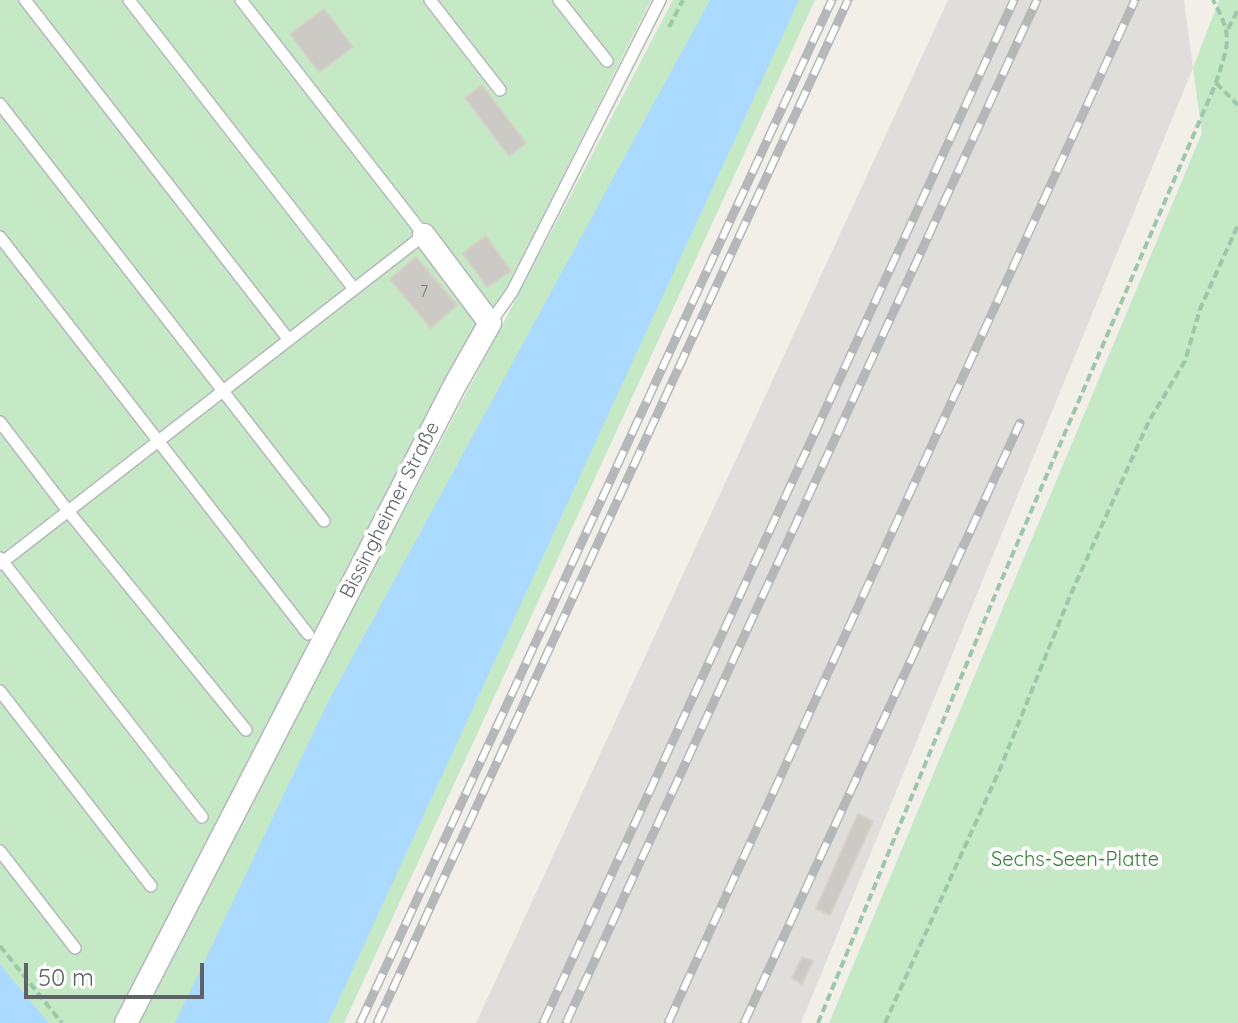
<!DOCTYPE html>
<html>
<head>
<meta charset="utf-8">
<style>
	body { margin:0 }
	#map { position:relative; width:1238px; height:1023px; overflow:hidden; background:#f1efe8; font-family:Quicksand,sans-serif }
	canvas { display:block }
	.scale { position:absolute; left:24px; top:963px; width:180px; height:36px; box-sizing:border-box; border:4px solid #5f6368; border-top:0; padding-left:10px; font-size:24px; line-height:28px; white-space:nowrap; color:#5f6368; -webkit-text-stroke:6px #fff; paint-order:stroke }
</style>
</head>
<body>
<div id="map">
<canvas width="1238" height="1023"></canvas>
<div class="scale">50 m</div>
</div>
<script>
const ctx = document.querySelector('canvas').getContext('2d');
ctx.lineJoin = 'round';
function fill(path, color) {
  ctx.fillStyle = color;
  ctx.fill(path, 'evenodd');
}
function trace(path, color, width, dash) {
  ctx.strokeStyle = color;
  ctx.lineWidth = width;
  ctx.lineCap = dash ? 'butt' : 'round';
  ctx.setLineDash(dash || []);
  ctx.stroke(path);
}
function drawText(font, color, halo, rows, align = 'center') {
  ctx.font = font + ' Quicksand,sans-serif';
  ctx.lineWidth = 8;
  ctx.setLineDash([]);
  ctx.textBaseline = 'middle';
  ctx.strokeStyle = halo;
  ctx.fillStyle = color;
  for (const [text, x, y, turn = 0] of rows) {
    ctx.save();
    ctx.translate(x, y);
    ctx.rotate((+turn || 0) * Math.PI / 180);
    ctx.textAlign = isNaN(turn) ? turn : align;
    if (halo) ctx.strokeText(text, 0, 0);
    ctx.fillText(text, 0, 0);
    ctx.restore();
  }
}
fill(new Path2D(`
	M 948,0 L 1184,0 L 1193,68 L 801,1023 L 476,1023 Z`), '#e0deda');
fill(new Path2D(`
	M 0,0 L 651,0 L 505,291 L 462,352 L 117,1023 L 49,1023 L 0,964 Z
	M 673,0 L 815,0 L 344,1023 L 138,1023 C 313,680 495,341 673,0 Z
	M 1219,0 L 1238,0 L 1238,1023 L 829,1023 L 1202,133 L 1193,68 Z`), '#c5e8c5');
fill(new Path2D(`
	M 710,0 L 799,0 L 328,1023 L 175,1023 L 327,704 Z
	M 0,964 L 49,1023 L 0,1023 Z`), '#aadaff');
const building = new Path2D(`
	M 324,9 L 353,47 L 319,72 L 290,34 Z
	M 482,85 L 526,143 L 509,156 L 465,98 Z
	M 486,236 L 511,271 L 487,287 L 463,253 Z
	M 416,257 L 457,305 L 431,328 L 390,279 Z
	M 858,814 L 873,821 L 830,915 L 816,909 Z
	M 802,957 L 813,961 L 802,984 L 792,978 Z`);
fill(building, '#cccac5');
trace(building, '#d6d1c6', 2);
const lane = new Path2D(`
	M 25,0 L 289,340
	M 129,0 L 354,289
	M 430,0 L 500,90
	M 559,0 L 607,61
	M 0,104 L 324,521
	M 0,237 L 308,634
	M 490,323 L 512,292 L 660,0
	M 0,422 L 68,511 L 246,730
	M 0,558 L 202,817
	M 0,564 L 424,235 L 241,0
	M 0,691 L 151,886
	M 0,851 L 75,948`);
const street = new Path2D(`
	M 126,1023 L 455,385 L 490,323 L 424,235`);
trace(lane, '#b5b8bc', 14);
trace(street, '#b5b8bc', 25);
trace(new Path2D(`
	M 669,27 L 683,0
	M 1228,29 L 1238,10
	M 1216,83 L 1238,105
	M 0,946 L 62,1023
	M 818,1023 L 998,588 L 1216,83 C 1228,44 1234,38 1213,0
	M 885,1023 L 1000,769 L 1070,596 L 1149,421 L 1185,361 L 1200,309 L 1238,225`), '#9cc7a9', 4, [8, 4]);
trace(lane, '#fff', 11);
trace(street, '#fff', 22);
const rail = new Path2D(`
	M 360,1023 L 832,0
	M 377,1023 L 848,0
	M 543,1023 L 1014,0
	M 566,1023 L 1037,0
	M 668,1023 L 1135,0
	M 744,1023 L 1020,423`);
trace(rail, '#b6b7b8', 9);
trace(rail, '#fff', 6, [18]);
drawText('16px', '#7a7d7f', null, [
	["7",424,292]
]);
drawText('20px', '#5f6368', '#fff', [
	["Bissingheimer Straße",390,510,-63]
]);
drawText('20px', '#348238', '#fff', [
	["Sechs-Seen-Platte",1075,860]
]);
</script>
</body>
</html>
